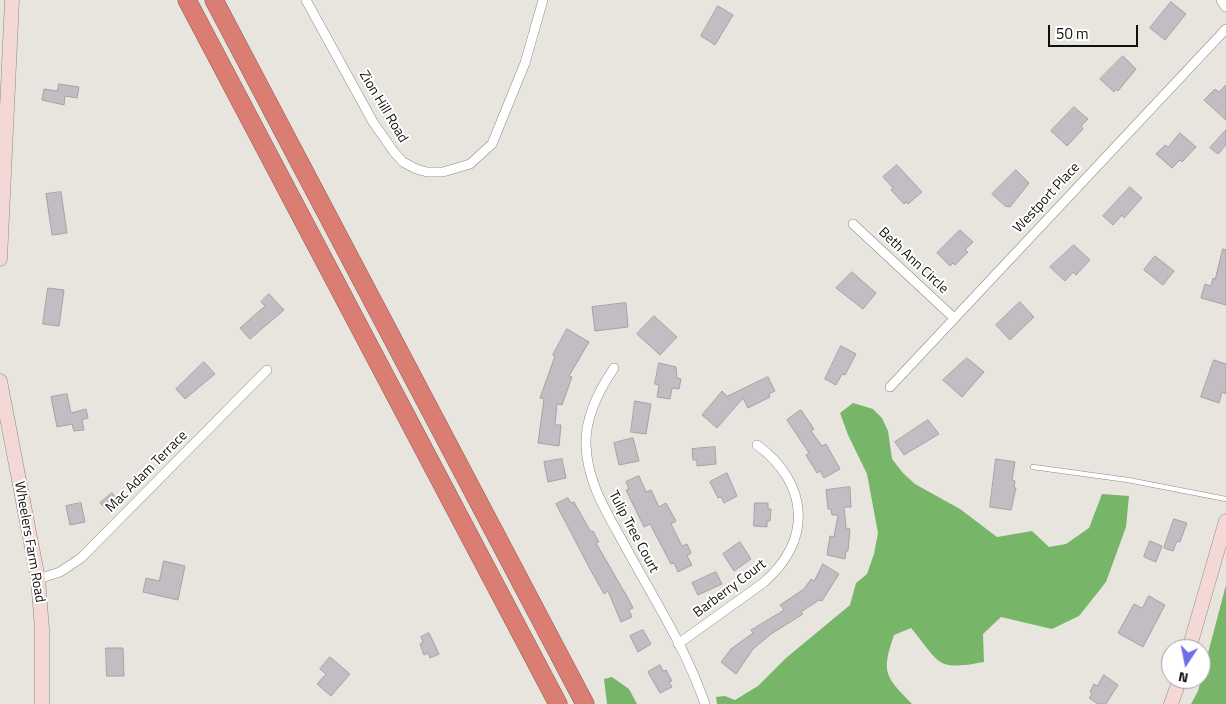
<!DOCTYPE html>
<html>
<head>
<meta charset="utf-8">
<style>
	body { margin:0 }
	#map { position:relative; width:1226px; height:704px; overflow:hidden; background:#e8e5de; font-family:"Titillium Web",sans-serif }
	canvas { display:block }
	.north { position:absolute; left:1161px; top:639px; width:50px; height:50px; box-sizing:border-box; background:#fff; border:1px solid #a09f9f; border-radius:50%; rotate:191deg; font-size:14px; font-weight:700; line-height:20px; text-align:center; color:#11100e }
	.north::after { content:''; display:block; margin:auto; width:18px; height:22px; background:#716ce7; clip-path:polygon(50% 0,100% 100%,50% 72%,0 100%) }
	.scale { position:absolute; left:1048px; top:25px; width:90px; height:22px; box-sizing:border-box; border:2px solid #11100e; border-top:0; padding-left:6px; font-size:15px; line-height:18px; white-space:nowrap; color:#11100e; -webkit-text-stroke:4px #fff; paint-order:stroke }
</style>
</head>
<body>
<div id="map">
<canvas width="1226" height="704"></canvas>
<div class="north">N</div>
<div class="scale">50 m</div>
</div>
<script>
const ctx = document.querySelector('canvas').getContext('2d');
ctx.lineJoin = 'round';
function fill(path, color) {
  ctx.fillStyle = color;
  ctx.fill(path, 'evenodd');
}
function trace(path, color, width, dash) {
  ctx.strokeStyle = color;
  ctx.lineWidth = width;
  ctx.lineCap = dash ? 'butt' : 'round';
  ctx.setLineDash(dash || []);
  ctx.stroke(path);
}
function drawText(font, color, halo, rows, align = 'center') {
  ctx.font = font + ' "Titillium Web",sans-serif';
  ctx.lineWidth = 4;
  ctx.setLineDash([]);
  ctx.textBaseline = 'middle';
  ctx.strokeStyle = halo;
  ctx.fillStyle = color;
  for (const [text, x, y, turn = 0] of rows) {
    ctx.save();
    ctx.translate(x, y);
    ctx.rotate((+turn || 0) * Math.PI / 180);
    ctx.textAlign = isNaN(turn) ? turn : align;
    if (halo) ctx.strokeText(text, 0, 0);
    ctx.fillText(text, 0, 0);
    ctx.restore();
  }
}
fill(new Path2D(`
	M 853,403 L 873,409 L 882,418 L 888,431 L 892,459 L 903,473 L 915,484 L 960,509 L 997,537 L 1032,531 L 1049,547 L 1066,544 L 1089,528 L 1102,494 L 1129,496 L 1126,527 L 1106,582 L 1079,616 L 1052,629 L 1001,617 L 983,634 L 984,662 C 935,671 941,664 911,628 L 894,635 C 881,673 885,676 912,704 L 717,704 L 716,697 L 725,696 L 735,700 L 758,686 L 786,658 L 850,605 L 856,583 L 867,574 L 874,554 L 878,533 L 867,474 L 848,435 L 840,413 Z
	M 1226,585 L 1226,704 L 1191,704 L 1198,691 Z
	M 612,677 L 629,689 L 637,704 L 607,704 L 604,679 Z`), '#77b668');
const building = new Path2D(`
	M 1171,2 L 1186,14 L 1165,40 L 1150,28 Z
	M 718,6 L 733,15 L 715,45 L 701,36 Z
	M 1123,56 L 1136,69 L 1118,91 L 1116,89 L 1114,92 L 1100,79 Z
	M 59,84 L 79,87 L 77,98 L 65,96 L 64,105 L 42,100 L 44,89 L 57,91 Z
	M 1226,85 L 1226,120 L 1204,100 L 1215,89 L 1219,92 Z
	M 1074,107 L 1088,119 L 1081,126 L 1083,129 L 1067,146 L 1051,131 Z
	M 1226,130 L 1226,145 L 1218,154 L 1210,148 Z
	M 1180,133 L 1196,147 L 1182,162 L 1180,160 L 1172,168 L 1156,154 L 1165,145 L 1168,147 Z
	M 897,165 L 922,192 L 908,204 L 906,202 L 904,204 L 891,190 L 893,188 L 883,177 Z
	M 1016,170 L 1029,183 L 1010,207 L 1005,206 L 992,194 Z
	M 1130,187 L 1142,198 L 1124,218 L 1122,215 L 1113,225 L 1103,216 Z
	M 61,192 L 67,233 L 52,235 L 46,194 Z
	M 960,230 L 973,242 L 965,250 L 968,252 L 955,265 L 953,263 L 950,266 L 937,253 Z
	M 1074,245 L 1090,260 L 1076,275 L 1073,272 L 1065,281 L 1050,267 Z
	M 1223,249 L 1226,250 L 1226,305 L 1201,298 L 1205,284 L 1211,286 L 1213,278 L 1215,279 Z
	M 1155,256 L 1174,271 L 1163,285 L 1144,270 Z
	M 852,272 L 876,293 L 863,309 L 836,288 Z
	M 48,288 L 64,290 L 59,326 L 43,324 Z
	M 269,294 L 284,310 L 250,339 L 240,328 L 265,306 L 261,302 Z
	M 1020,302 L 1034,317 L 1010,340 L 996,325 Z
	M 626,303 L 628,327 L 595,331 L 592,307 Z
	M 654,316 L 677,337 L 660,355 L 637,334 Z
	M 567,329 L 589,342 L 569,376 L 572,377 L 562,405 L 557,404 L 555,425 L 561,425 L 559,446 L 538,443 L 544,399 L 540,398 L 555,356 L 553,355 Z
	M 841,346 L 856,354 L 845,375 L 842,374 L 836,385 L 825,379 Z
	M 967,358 L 984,372 L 962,397 L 943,380 Z
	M 1214,360 L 1226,364 L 1226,394 L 1222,392 L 1219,403 L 1201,397 Z
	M 204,362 L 215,374 L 185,399 L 176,389 Z
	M 659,363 L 676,367 L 677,378 L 681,379 L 679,389 L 672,388 L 670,399 L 657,397 L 659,385 L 655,384 Z
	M 768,377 L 775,391 L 769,394 L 770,397 L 748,408 L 743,398 L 717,428 L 702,415 L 722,391 L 727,396 Z
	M 67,394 L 71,413 L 86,409 L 88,418 L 82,420 L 84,430 L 74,431 L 72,424 L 57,427 L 51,397 Z
	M 635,401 L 651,404 L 646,434 L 631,432 Z
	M 801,410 L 814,429 L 811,431 L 822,446 L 826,444 L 840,469 L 824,478 L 820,471 L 817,473 L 806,455 L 809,453 L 787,420 Z
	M 928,420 L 939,434 L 904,455 L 895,442 Z
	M 633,438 L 639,461 L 619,465 L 614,443 Z
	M 715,447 L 716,464 L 697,466 L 697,460 L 693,460 L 692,449 Z
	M 562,459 L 566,478 L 548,482 L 544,462 Z
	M 996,459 L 1015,462 L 1012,480 L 1015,481 L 1014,488 L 1016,488 L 1011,510 L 990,507 Z
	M 727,473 L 737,496 L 724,503 L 721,497 L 718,498 L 710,482 Z
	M 639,476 L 646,492 L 651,490 L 659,507 L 666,503 L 676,521 L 671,524 L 682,546 L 687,544 L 691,553 L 687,556 L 692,565 L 678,572 L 674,563 L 671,564 L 650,524 L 644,527 L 626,490 L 629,489 L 626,482 Z
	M 850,487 L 851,507 L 844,507 L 846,528 L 850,529 L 848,551 L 846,551 L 845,559 L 827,555 L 830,536 L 834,537 L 838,515 L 832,515 L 831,509 L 828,509 L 826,490 Z
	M 112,493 L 121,503 L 110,513 L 100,503 Z
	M 568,498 L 571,503 L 574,502 L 591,532 L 593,531 L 599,542 L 596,543 L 629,600 L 633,608 L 629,610 L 632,617 L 621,622 L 608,591 L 604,594 L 590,569 L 556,504 Z
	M 81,503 L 85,522 L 70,525 L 66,506 Z
	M 755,503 L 768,503 L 768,509 L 771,509 L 770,521 L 767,521 L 767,527 L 754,526 Z
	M 1174,519 L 1187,523 L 1180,542 L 1177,541 L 1173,551 L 1164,548 Z
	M 1150,541 L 1162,546 L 1156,562 L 1144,557 Z
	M 740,542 L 751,559 L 734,571 L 723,554 Z
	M 164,561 L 185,566 L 178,600 L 143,592 L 146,578 L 159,581 Z
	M 823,564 L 839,574 L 822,601 L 819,600 L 801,612 L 803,614 L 771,634 L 753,649 L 736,674 L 721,662 L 731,649 L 753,633 L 751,630 L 784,610 L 780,605 L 804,589 L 811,579 L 814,581 Z
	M 716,572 L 722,584 L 698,595 L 692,583 Z
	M 1149,596 L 1165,605 L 1143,647 L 1118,633 L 1134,604 L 1142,608 Z
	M 643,630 L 651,644 L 638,652 L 630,636 Z
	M 429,633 L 439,654 L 430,658 L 428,653 L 424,655 L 420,644 L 423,642 L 421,637 Z
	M 106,648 L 123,648 L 124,676 L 107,676 Z
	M 330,657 L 350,674 L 331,696 L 317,684 L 326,674 L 320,669 Z
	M 660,665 L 663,671 L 666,670 L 672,681 L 669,682 L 672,687 L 660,693 L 648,672 Z
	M 1104,675 L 1118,685 L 1106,704 L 1098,704 L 1089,698 L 1092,694 L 1090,692 L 1094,684 L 1097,686 Z`);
fill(building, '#c1bdc3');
trace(building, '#a5a1a8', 1);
const service = new Path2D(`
	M 1033,467 L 1128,480 L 1226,499`);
const minor = new Path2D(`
	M 306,0 L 373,122 L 394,152 L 403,162 L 416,169 L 427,172 L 443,172 L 470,164 L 492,144 L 525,63 L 543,0
	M 853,224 L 954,318
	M 614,368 C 599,390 585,418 586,445 C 587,482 607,513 624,544 C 652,596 686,648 705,704
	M 890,387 L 1226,29
	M 38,579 L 60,572 L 81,558 L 267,370
	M 678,644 L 763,583 C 813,541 809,483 757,445`);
const tertiary = new Path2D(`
	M 1222,0 L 1226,6`);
const secondary = new Path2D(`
	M 0,259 L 12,0
	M 0,381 L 38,579 L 42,629 L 42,704
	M 1189,649 L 1226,521
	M 1171,704 L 1180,679`);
const motorway = new Path2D(`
	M 187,0 L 558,704
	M 214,0 L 585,704`);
trace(service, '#8c8a84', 5.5);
trace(minor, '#8c8a84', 10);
trace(tertiary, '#8c8a84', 12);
trace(secondary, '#8c8a84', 15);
trace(motorway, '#945850', 19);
trace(service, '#fff', 4.5);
trace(minor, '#fff', 9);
trace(tertiary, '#fff', 11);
trace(secondary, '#f4d8d5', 14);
trace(motorway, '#da7e73', 18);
drawText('14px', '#11100e', '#fff', [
	["Zion Hill Road",383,107,59],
	["Westport Place",1047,198,-47],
	["Beth Ann Circle",913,261,43],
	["Mac Adam Terrace",147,472,-45],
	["Tulip Tree Court",633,532,62],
	["Wheelers Farm Road",29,542,80],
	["Barberry Court",730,589,-37]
]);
</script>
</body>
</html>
